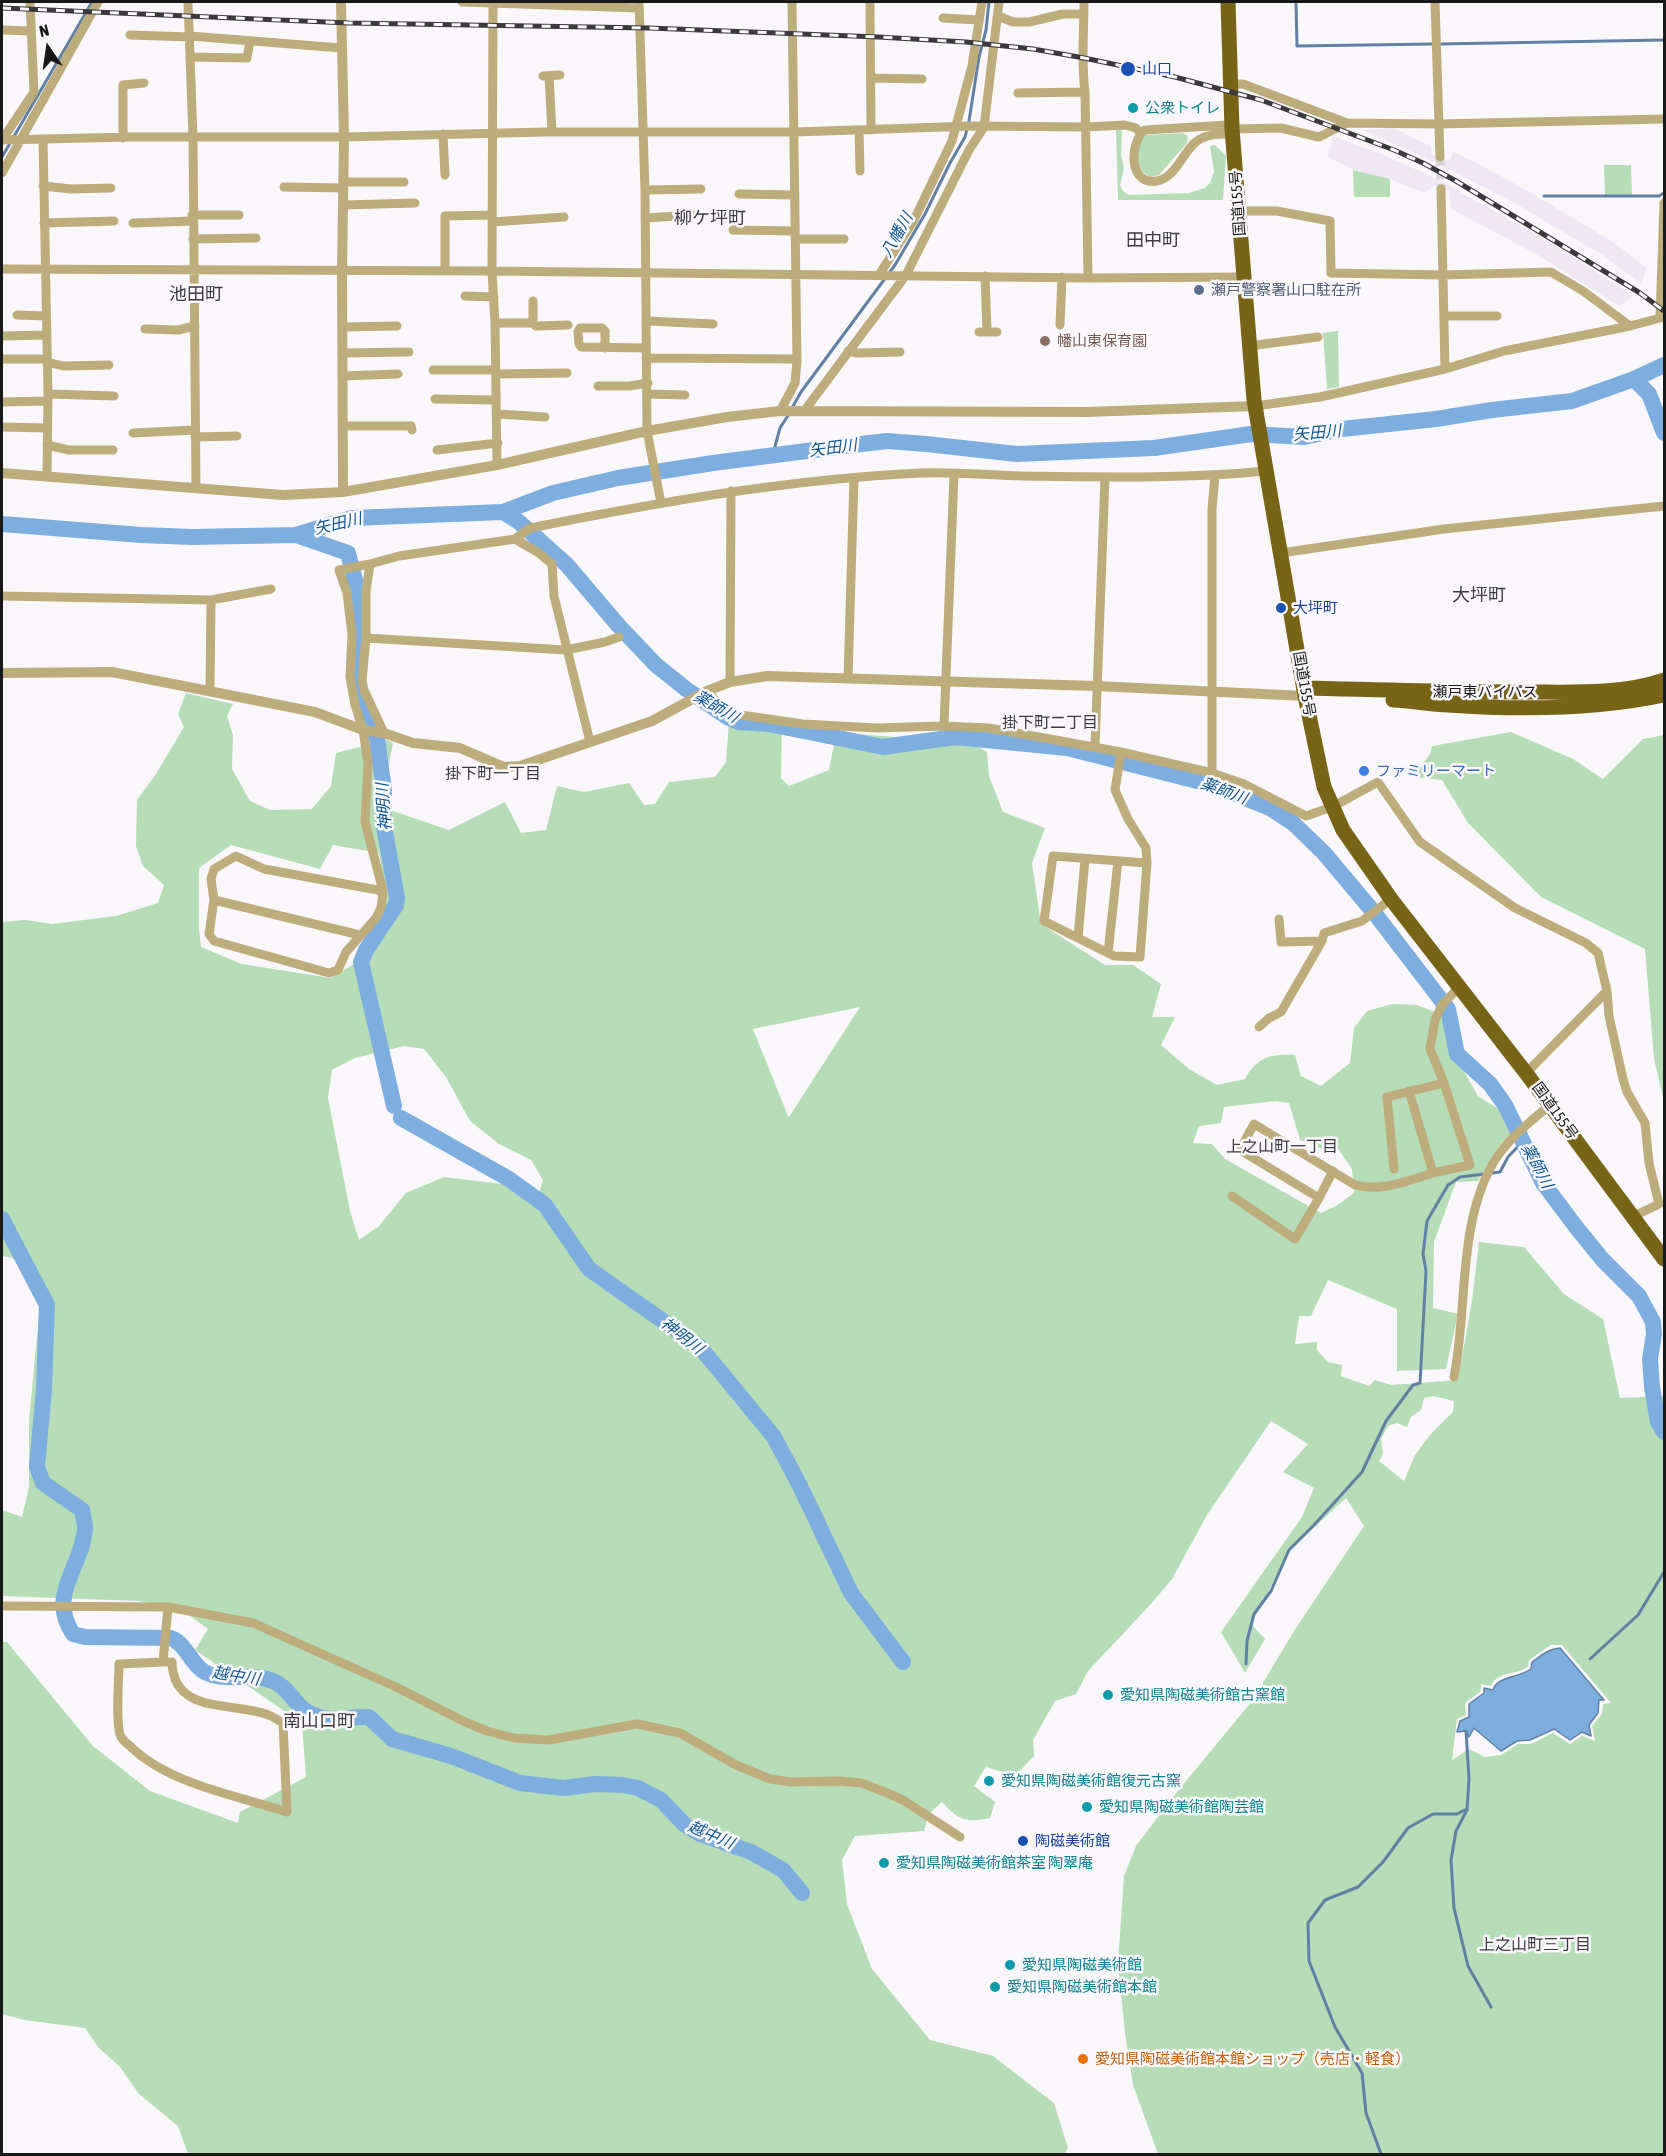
<!DOCTYPE html>
<html>
<head>
<meta charset="utf-8">
<style>
	body { margin:0 }
	#map { position:relative; width:1666px; height:2156px; overflow:hidden; background:#faf7fb; font-family:"Asap Condensed",sans-serif }
	canvas { display:block }
	.frame { position:absolute; inset:0; border:3px solid #191819; pointer-events:none }
	.north { position:absolute; left:18px; top:18px; width:60px; height:60px; -webkit-text-stroke:4px #faf7fb; paint-order:stroke; rotate:347deg; font-size:16px; font-weight:700; line-height:24px; text-align:center; color:#191819 }
	.north::after { content:''; display:block; margin:auto; width:21px; height:27px; background:#191819; clip-path:polygon(50% 0,100% 100%,50% 72%,0 100%) }
</style>
</head>
<body>
<div id="map">
<canvas width="1666" height="2156"></canvas>
<div class="frame"></div>
<div class="north">N</div>
</div>
<script>
const ctx = document.querySelector('canvas').getContext('2d');
ctx.lineJoin = 'round';
function fill(path, color) {
  ctx.fillStyle = color;
  ctx.fill(path, 'evenodd');
}
function trace(path, color, width, dash) {
  ctx.strokeStyle = color;
  ctx.lineWidth = width;
  ctx.lineCap = dash ? 'butt' : 'round';
  ctx.setLineDash(dash || []);
  ctx.stroke(path);
}
function drawText(font, color, halo, rows, align = 'center') {
  ctx.font = font + ' "Asap Condensed","Noto Sans JP",sans-serif';
  ctx.lineWidth = 5;
  ctx.setLineDash([]);
  ctx.textBaseline = 'middle';
  ctx.strokeStyle = halo;
  ctx.fillStyle = color;
  for (const [text, x, y, turn = 0] of rows) {
    ctx.save();
    ctx.translate(x, y);
    ctx.rotate((+turn || 0) * Math.PI / 180);
    ctx.textAlign = isNaN(turn) ? turn : align;
    if (halo) ctx.strokeText(text, 0, 0);
    ctx.fillText(text, 0, 0);
    ctx.restore();
  }
}
fill(new Path2D(`
	M 1393,128 L 1431,146 L 1431,154 L 1439,157 L 1450,161 L 1453,152 L 1471,160 L 1521,187 L 1613,242 L 1647,268 L 1641,284 L 1604,256 L 1513,202 L 1436,163 L 1363,130 Z
	M 1333,136 L 1384,155 L 1433,177 L 1545,239 L 1634,296 L 1619,306 L 1536,254 L 1451,209 L 1449,191 L 1435,185 L 1424,193 L 1390,179 L 1353,170 L 1328,157 Z`), '#efe8f3');
fill(new Path2D(`
	M 1116,130 L 1122,130 L 1121,155 L 1124,168 L 1120,185 L 1122,190 L 1128,195 L 1189,193 L 1205,188 L 1210,183 L 1214,172 L 1210,146 L 1215,145 L 1226,156 L 1223,200 L 1118,200 Z
	M 1183,133 L 1188,136 L 1187,143 L 1159,175 L 1150,177 C 1134,169 1135,149 1144,135 Z
	M 1604,165 L 1631,165 L 1632,196 L 1605,196 Z
	M 1353,170 L 1390,179 L 1390,197 L 1354,197 Z
	M 1338,331 L 1339,387 L 1327,389 L 1323,333 Z
	M 186,693 L 233,704 L 227,716 L 233,735 L 232,769 L 250,801 L 270,810 L 312,809 L 331,786 L 336,753 L 387,740 L 393,743 L 381,807 L 449,830 L 505,802 L 521,833 L 546,830 L 557,786 L 584,792 L 629,783 L 644,805 L 655,804 L 669,782 L 715,777 L 726,762 L 729,721 L 782,724 L 781,778 L 789,786 L 829,770 L 834,744 L 853,734 L 970,742 L 987,752 L 989,776 L 1003,812 L 1045,828 L 1032,863 L 1041,924 L 1105,965 L 1133,965 L 1161,984 L 1152,1017 L 1175,1017 L 1161,1045 L 1189,1069 L 1217,1085 L 1245,1079 C 1258,1056 1271,1054 1295,1055 L 1301,1076 L 1321,1086 L 1350,1063 L 1354,1028 L 1367,1011 L 1392,1004 L 1417,1005 L 1446,1016 L 1453,1052 L 1478,1096 L 1520,1123 L 1497,1149 L 1478,1181 L 1456,1182 L 1434,1242 L 1433,1308 L 1458,1314 L 1446,1369 L 1397,1371 L 1397,1309 L 1328,1280 L 1311,1316 L 1299,1316 L 1295,1344 L 1317,1342 L 1317,1350 L 1328,1362 L 1342,1365 L 1341,1376 L 1369,1386 L 1375,1380 L 1391,1385 L 1458,1380 L 1472,1301 L 1479,1242 L 1524,1247 L 1564,1294 L 1603,1319 L 1620,1398 L 1663,1396 L 1664,1417 L 1664,2154 L 1158,2154 L 1133,2085 L 1125,2033 L 1118,1963 L 1124,1876 L 1136,1846 L 1177,1792 L 1252,1701 L 1294,1631 L 1364,1526 L 1346,1498 L 1290,1550 L 1251,1624 L 1265,1639 L 1245,1673 L 1221,1632 L 1302,1517 L 1314,1488 L 1283,1472 L 1308,1444 L 1271,1421 L 1207,1515 L 1172,1579 L 1151,1604 L 1088,1671 L 1076,1694 L 1055,1701 L 1033,1740 L 1034,1756 L 1015,1776 L 986,1767 L 974,1786 L 995,1802 L 990,1818 C 966,1823 958,1820 942,1802 L 929,1814 L 924,1831 L 855,1836 L 842,1860 L 847,1904 L 872,1969 L 930,2040 L 993,2056 L 1054,2103 L 1068,2148 L 1065,2154 L 188,2154 L 178,2126 L 139,2094 L 120,2067 L 98,2047 L 85,2028 L 24,2020 L 2,2014 L 2,1642 L 7,1642 L 93,1746 L 150,1791 L 238,1823 L 240,1812 L 306,1777 L 302,1723 L 195,1650 L 208,1629 L 181,1609 L 139,1601 L 2,1596 L 2,1510 L 22,1517 L 29,1487 L 29,1420 L 40,1305 L 17,1259 L 2,1256 L 2,922 L 25,920 L 52,924 L 116,916 L 158,903 L 164,885 L 143,866 L 136,846 L 137,800 L 156,774 L 184,727 L 178,714 ZM 231,845 L 320,869 L 333,845 L 379,853 L 386,896 L 385,907 L 354,964 L 331,978 L 242,964 L 201,947 L 199,929 L 199,868 ZM 860,1007 L 789,1117 L 788,1116 L 753,1029 ZM 404,1046 L 424,1049 L 446,1077 L 470,1121 L 499,1144 L 531,1160 L 543,1180 L 537,1199 L 502,1184 L 444,1177 L 406,1193 L 379,1226 L 359,1240 L 350,1211 L 328,1098 L 332,1070 L 355,1058 ZM 1276,1101 L 1289,1103 L 1300,1140 L 1322,1149 L 1337,1147 L 1352,1169 L 1354,1193 L 1336,1206 L 1321,1213 L 1225,1159 L 1212,1144 L 1193,1143 L 1199,1126 L 1221,1123 L 1224,1107 ZM 1433,1396 L 1454,1401 L 1453,1412 L 1430,1435 L 1415,1455 L 1404,1481 L 1379,1461 L 1383,1454 L 1381,1439 L 1388,1426 L 1397,1423 L 1407,1427 L 1411,1417 L 1421,1410 L 1424,1398 ZM 1551,1645 L 1562,1645 L 1611,1703 L 1603,1704 L 1602,1714 L 1592,1726 L 1595,1741 L 1582,1736 L 1570,1744 L 1553,1733 L 1531,1744 L 1518,1744 L 1501,1755 L 1485,1757 L 1469,1749 L 1452,1760 L 1457,1719 L 1466,1715 L 1465,1703 L 1481,1691 L 1481,1684 L 1491,1686 C 1496,1672 1516,1675 1528,1667 L 1529,1660 Z
	M 1511,732 L 1573,759 L 1603,779 L 1643,739 L 1664,735 L 1664,1101 L 1654,1059 L 1645,949 L 1541,897 L 1468,823 L 1442,780 L 1413,777 L 1430,754 L 1432,746 Z`), '#b6dcb8');
const water = new Path2D(`
	M 1560,1648 L 1604,1700 L 1599,1700 L 1598,1713 L 1589,1725 L 1591,1736 L 1582,1732 L 1570,1740 L 1554,1729 L 1530,1740 L 1517,1741 L 1501,1751 L 1474,1728 L 1469,1737 L 1466,1731 L 1457,1732 L 1460,1721 L 1469,1717 L 1469,1704 L 1484,1693 L 1484,1688 L 1493,1690 C 1497,1676 1519,1678 1531,1669 L 1532,1662 C 1542,1655 1548,1649 1560,1648 Z`);
fill(water, '#7eaedf');
trace(water, '#6081a4', 1.5);
trace(new Path2D(`
	M 1296,2 L 1297,46 L 1433,44
	M 1439,44 L 1664,40
	M 2,157 L 92,2
	M 1544,196 L 1659,196 L 1664,193
	M 792,408 L 801,392 L 895,265 L 925,214 L 950,163 L 965,137 L 969,121 L 979,57 L 986,30 L 989,2
	M 778,455 L 774,450 L 780,428 L 789,414
	M 394,1106 L 401,1118
	M 1590,1659 L 1638,1615 L 1664,1572
	M 1246,1664 L 1247,1641 L 1254,1614 L 1271,1591 L 1289,1550 L 1314,1525 L 1362,1472 L 1386,1421 L 1413,1385 L 1420,1383 L 1426,1271 L 1423,1254 L 1427,1221 L 1448,1185 L 1460,1177 L 1500,1172 L 1508,1157 L 1523,1141
	M 1467,1810 L 1456,1831 L 1451,1860 L 1454,1908 L 1468,1966 L 1491,2007
	M 1381,2154 L 1366,2113 L 1362,2073 L 1335,2027 L 1309,1961 L 1308,1923 L 1325,1900 L 1358,1887 L 1383,1862 L 1408,1828 L 1433,1814 L 1457,1814 L 1467,1809 L 1469,1779 L 1466,1731`), '#6081a4', 3);
trace(new Path2D(`
	M 1634,379 L 1649,394 L 1664,433
	M 503,512 L 519,522 L 567,565 L 618,625 L 656,665 L 686,689 L 727,717 L 738,722 L 769,724 L 883,747 L 955,737 L 1067,748 L 1213,785 L 1270,808 L 1293,823 L 1324,853 L 1376,915 L 1448,1009 L 1457,1054 L 1490,1084 L 1505,1105 L 1543,1183 L 1576,1227 L 1602,1259 L 1639,1296 L 1653,1322 L 1654,1334 L 1650,1359 L 1652,1387 L 1658,1422 L 1664,1432
	M 2,524 L 141,535 L 192,537 L 296,535 L 352,518 L 503,512 L 553,493 L 618,478 L 713,463 L 861,444 L 887,441 L 926,444 L 1017,454 L 1154,448 L 1251,434 L 1304,437 L 1342,429 L 1436,419 L 1492,410 L 1572,401 L 1634,379 L 1664,365
	M 296,535 L 348,553 L 357,588 L 359,626 L 356,680 L 360,696 L 377,738 L 384,790 L 383,821 L 397,898 L 396,905 L 366,950 L 361,962 L 394,1106
	M 401,1118 L 509,1179 L 545,1205 L 589,1269 L 700,1347 L 774,1437 L 800,1486 L 851,1593 L 903,1662
	M 2,1219 L 47,1305 L 44,1389 L 37,1467 L 43,1483 L 82,1510 C 83,1516 85,1523 85,1529 C 82,1568 47,1594 73,1634 L 85,1637 L 171,1638 C 185,1643 191,1663 203,1671 C 223,1683 247,1673 267,1679 C 291,1685 292,1707 314,1715 C 331,1723 350,1716 369,1717 L 392,1739 L 451,1756 L 520,1783 L 564,1788 L 595,1784 L 623,1785 L 638,1788 L 661,1800 L 685,1825 L 700,1834 L 751,1852 L 783,1870 L 802,1893`), '#7eaedf', 16);
trace(new Path2D(`
	M 1440,157 L 1441,189`), '#d8d6d9', 9, [9, 4.5]);
trace(new Path2D(`
	M 188,2 L 193,138 L 196,487
	M 462,2 L 639,8
	M 493,2 L 492,271 L 495,323 L 497,465
	M 639,2 L 645,190 L 647,431 L 661,503
	M 870,2 L 871,130
	M 1084,2 C 1084,31 1081,63 1085,92 L 1088,278
	M 1435,2 L 1440,157
	M 998,16 L 1013,22 L 1029,22 L 1063,14 L 1084,14
	M 943,18 L 979,20
	M 2,30 L 30,31
	M 130,35 L 190,37
	M 190,36 L 341,48
	M 191,57 L 247,58 L 250,41
	M 543,76 L 560,75
	M 549,76 L 552,132
	M 872,78 L 922,79
	M 1231,84 L 1243,84 L 1347,123
	M 1018,93 L 1085,92
	M 1232,129 L 1227,125 L 1145,130 C 1129,142 1128,186 1157,181 C 1178,177 1183,148 1200,139 C 1209,134 1218,134 1228,134 L 1232,129 L 1281,128 L 1319,137 L 1347,123 L 1438,124 L 1664,119
	M 859,130 L 860,171
	M 443,134 L 445,175
	M 123,138 L 123,85 L 144,83
	M 43,139 L 48,394 L 47,476
	M 2,140 L 131,137 L 344,137 L 544,132 L 795,132 L 973,126 L 1086,127 L 1125,125 L 1136,128 L 1140,133
	M 2,140 L 34,92 L 30,2
	M 2,173 L 98,2
	M 343,182 L 404,182
	M 43,186 L 71,189 L 111,188
	M 284,187 L 343,188
	M 1441,189 L 1445,369
	M 645,190 L 701,189
	M 739,194 L 795,195
	M 344,205 L 415,203
	M 1238,211 L 1277,211 L 1330,221 L 1331,273 L 1443,275 L 1551,272 L 1583,291 L 1630,326
	M 192,215 L 239,215
	M 645,218 L 695,215
	M 492,222 L 564,217
	M 44,223 L 114,221
	M 133,223 L 193,221
	M 733,230 L 795,231
	M 193,239 L 256,238
	M 795,239 L 844,239
	M 2,269 L 492,271 L 1088,278 L 1243,277
	M 445,271 L 445,216 L 492,215
	M 879,275 L 914,220 L 952,141 L 972,66 L 982,2
	M 985,276 L 987,332
	M 465,296 L 494,297
	M 533,301 L 533,323 L 536,326 L 568,325
	M 17,315 L 46,316
	M 1444,316 L 1497,316
	M 1660,318 L 1664,203
	M 647,321 L 713,324
	M 495,323 L 533,323
	M 1060,325 L 1062,277
	M 342,327 L 397,326
	M 145,329 L 178,330 L 195,326
	M 979,332 L 997,332
	M 2,336 L 46,335
	M 1249,346 L 1318,337
	M 605,348 L 605,331 L 602,328 L 580,328 L 578,332 L 579,344 L 581,347 L 646,348
	M 848,351 L 857,353 L 900,352
	M 342,353 L 409,352
	M 646,358 L 797,359
	M 2,359 L 47,359
	M 47,362 L 63,366 L 109,365
	M 433,370 L 496,370
	M 496,374 L 567,373
	M 342,376 L 398,374
	M 598,386 L 630,386 L 648,383
	M 48,394 L 114,396
	M 648,394 L 685,395
	M 435,399 L 496,400
	M 2,402 L 48,401
	M 1255,406 L 1320,397 L 1445,369 L 1504,351 L 1630,326 L 1664,317
	M 805,410 L 906,275 L 969,150 L 984,127 L 999,2
	M 780,411 L 795,383 L 797,361 L 792,2
	M 498,414 L 545,417
	M 343,426 L 411,426 L 412,430
	M 2,427 L 47,428
	M 133,433 L 195,430
	M 195,437 L 237,436
	M 47,445 L 69,450 L 113,450
	M 437,450 L 498,443
	M 515,539 L 530,528 C 660,502 790,479 921,473 C 954,472 988,475 1021,476 C 1103,477 1185,479 1266,471
	M 1281,553 L 1444,529 L 1664,506
	M 370,564 L 339,570 L 347,593 L 352,634 L 350,677 L 355,705 L 363,730 L 368,764 L 365,822 L 383,891 L 381,908 L 376,918 L 346,952 L 338,970 L 329,973 L 214,941 L 209,934 L 214,900 L 211,879 L 214,869 L 236,856 L 264,869 L 383,891
	M 2,596 L 211,600 L 271,589
	M 366,638 L 566,650 L 605,642 L 619,637
	M 848,678 L 854,478
	M 730,682 L 731,491
	M 210,691 L 211,600
	M 707,691 L 716,701 L 732,714 L 748,716 L 803,724 L 876,728 L 944,726 L 989,728 L 1121,752 L 1212,773 L 1244,784 L 1306,816 L 1332,807 L 1378,782 L 1420,842 L 1515,908 L 1586,943 L 1598,953 L 1607,991 L 1526,1073
	M 944,726 L 954,475
	M 384,733 L 364,690 L 362,681 L 366,638 L 366,591 L 370,564 L 399,556 L 515,539 L 539,553 L 552,564 L 554,596 L 590,742
	M 1095,746 L 1105,477
	M 1121,752 L 1115,790 L 1128,819 L 1146,848 L 1147,863 L 1140,957 L 1114,956 L 1044,921 L 1053,856 L 1147,863
	M 1212,773 L 1212,509 L 1215,476
	M 214,900 L 360,935
	M 1279,919 L 1281,942 L 1322,941
	M 1078,938 L 1085,859
	M 1108,953 L 1118,861
	M 1607,991 L 1609,1016 L 1623,1079 L 1627,1092 L 1645,1123 L 1649,1163 L 1659,1204 L 1632,1217
	M 1259,1027 L 1269,1018 L 1281,1012 L 1322,941 L 1324,933 L 1362,921 L 1391,899
	M 1409,1091 L 1433,1173
	M 1394,1169 L 1387,1097 L 1444,1083
	M 1232,1196 L 1295,1239 L 1319,1198 L 1240,1150 L 1254,1124 L 1355,1185 C 1383,1192 1406,1181 1433,1173 C 1445,1170 1457,1168 1470,1165 L 1444,1083 L 1430,1049 L 1435,1020 L 1442,1005 L 1460,986
	M 1319,1198 L 1333,1171
	M 1454,1377 C 1468,1308 1457,1222 1495,1160 C 1509,1138 1530,1122 1550,1105
	M 2,1606 L 168,1607 L 253,1623 L 396,1687 L 465,1722 L 487,1731 L 514,1738 L 548,1740 L 637,1724 L 680,1733 L 736,1765 L 770,1779 L 790,1782 L 839,1781 L 861,1783 L 880,1790 L 903,1800 L 960,1837
	M 163,1662 L 172,1662 C 173,1714 231,1702 266,1714 C 272,1716 278,1720 283,1723 L 287,1812 C 236,1795 171,1785 131,1747 C 128,1744 123,1741 121,1737 C 115,1725 119,1679 119,1664 Z
	M 163,1662 L 168,1607`), '#bdad7d', 9);
trace(new Path2D(`
	M 341,2 L 344,137 L 342,271 L 343,492
	M 2,473 L 283,495 L 343,492 L 497,465 L 647,431 L 727,417 L 780,411 L 1087,412 L 1255,406
	M 2,673 L 112,672 L 315,712 L 363,730 L 384,733 L 413,743 L 460,748 L 504,767 L 520,766 L 652,721 L 707,691 L 730,682 L 767,676 L 1096,686 L 1305,696`), '#bdad7d', 10);
trace(new Path2D(`
	M 1228,2 L 1232,129 L 1254,400 L 1305,696 L 1324,787 L 1343,830 L 1391,899 L 1526,1073 L 1664,1259
	M 1304,688 C 1378,690 1451,692 1524,692 C 1571,692 1619,695 1664,680
	M 1393,700 C 1411,701 1430,704 1448,705 C 1520,710 1594,710 1664,695`), '#786416', 15);
const rail = new Path2D(`
	M 2,8 L 349,23 L 649,28 L 878,37 L 966,42 L 1033,49 L 1084,58 L 1175,77 L 1261,100 L 1394,150 L 1423,163 L 1456,181 L 1640,293 L 1664,311`);
trace(rail, '#3b393b', 5);
trace(rail, '#faf7fb', 3, [9]);
for (const [x, y, r, color] of [
	[1128,69,8,"#1a4fb4"],
	[1133,108,6,"#0f9aa8"],
	[1199,290,6,"#5c6f8a"],
	[1045,341,6,"#8d6e63"],
	[1281,608,6,"#1a4fb4"],
	[1364,771,6,"#3f7fe0"],
	[1108,1695,6,"#0f9aa8"],
	[989,1781,6,"#0f9aa8"],
	[1087,1807,6,"#0f9aa8"],
	[1023,1841,6,"#1a4fb4"],
	[884,1863,6,"#0f9aa8"],
	[1010,1965,6,"#0f9aa8"],
	[995,1987,6,"#0f9aa8"],
	[1083,2059,6,"#e8710a"]
]) {
  const dot = new Path2D();
  dot.arc(x, y, r, 0, 2 * Math.PI);
  ctx.fillStyle = color;
  ctx.fill(dot);
  trace(dot, '#faf7fb', 2);
}
drawText('15px', '#164399', '#faf7fb', [
	["山口",1142,69],
	["大坪町",1293,608],
	["陶磁美術館",1035,1841]
], 'left');
drawText('15px', '#0d838f', '#faf7fb', [
	["公衆トイレ",1145,108],
	["愛知県陶磁美術館古窯館",1120,1695],
	["愛知県陶磁美術館復元古窯",1001,1781],
	["愛知県陶磁美術館陶芸館",1099,1807],
	["愛知県陶磁美術館茶室 陶翠庵",896,1863],
	["愛知県陶磁美術館",1022,1965],
	["愛知県陶磁美術館本館",1007,1987]
], 'left');
drawText('15px', '#191819', '#faf7fb', [
	["国道155号",1238,203,-94],
	["国道155号",1304,684,80],
	["瀬戸東バイパス",1485,692],
	["国道155号",1555,1111,54]
]);
drawText('15px', '#4e5e75', '#faf7fb', [
	["瀬戸警察署山口駐在所",1211,290]
], 'left');
drawText('15px', '#785e54', '#faf7fb', [
	["幡山東保育園",1057,341]
], 'left');
drawText('15px', '#366cbe', '#faf7fb', [
	["ファミリーマート",1376,771]
], 'left');
drawText('15px', '#c56008', '#faf7fb', [
	["愛知県陶磁美術館本館ショップ（売店・軽食）",1095,2059]
], 'left');
drawText('italic 16px', '#0f5894', '#faf7fb', [
	["八幡川",897,235,-61],
	["矢田川",1317,433,-5],
	["矢田川",833,448,-7],
	["矢田川",338,524,-13],
	["薬師川",716,707,30],
	["薬師川",1224,791,20],
	["神明川",384,807,-94],
	["薬師川",1537,1166,62],
	["神明川",682,1336,38],
	["越中川",236,1676,9],
	["越中川",711,1835,23]
]);
drawText('16px', '#3d3b3e', '#faf7fb', [
	["掛下町二丁目",1050,723],
	["掛下町一丁目",493,774],
	["上之山町一丁目",1282,1147],
	["上之山町三丁目",1535,1945]
]);
drawText('18px', '#3d3b3e', '#faf7fb', [
	["柳ケ坪町",710,218],
	["田中町",1153,240],
	["池田町",196,294],
	["大坪町",1479,595],
	["南山口町",319,1721]
]);
</script>
</body>
</html>
